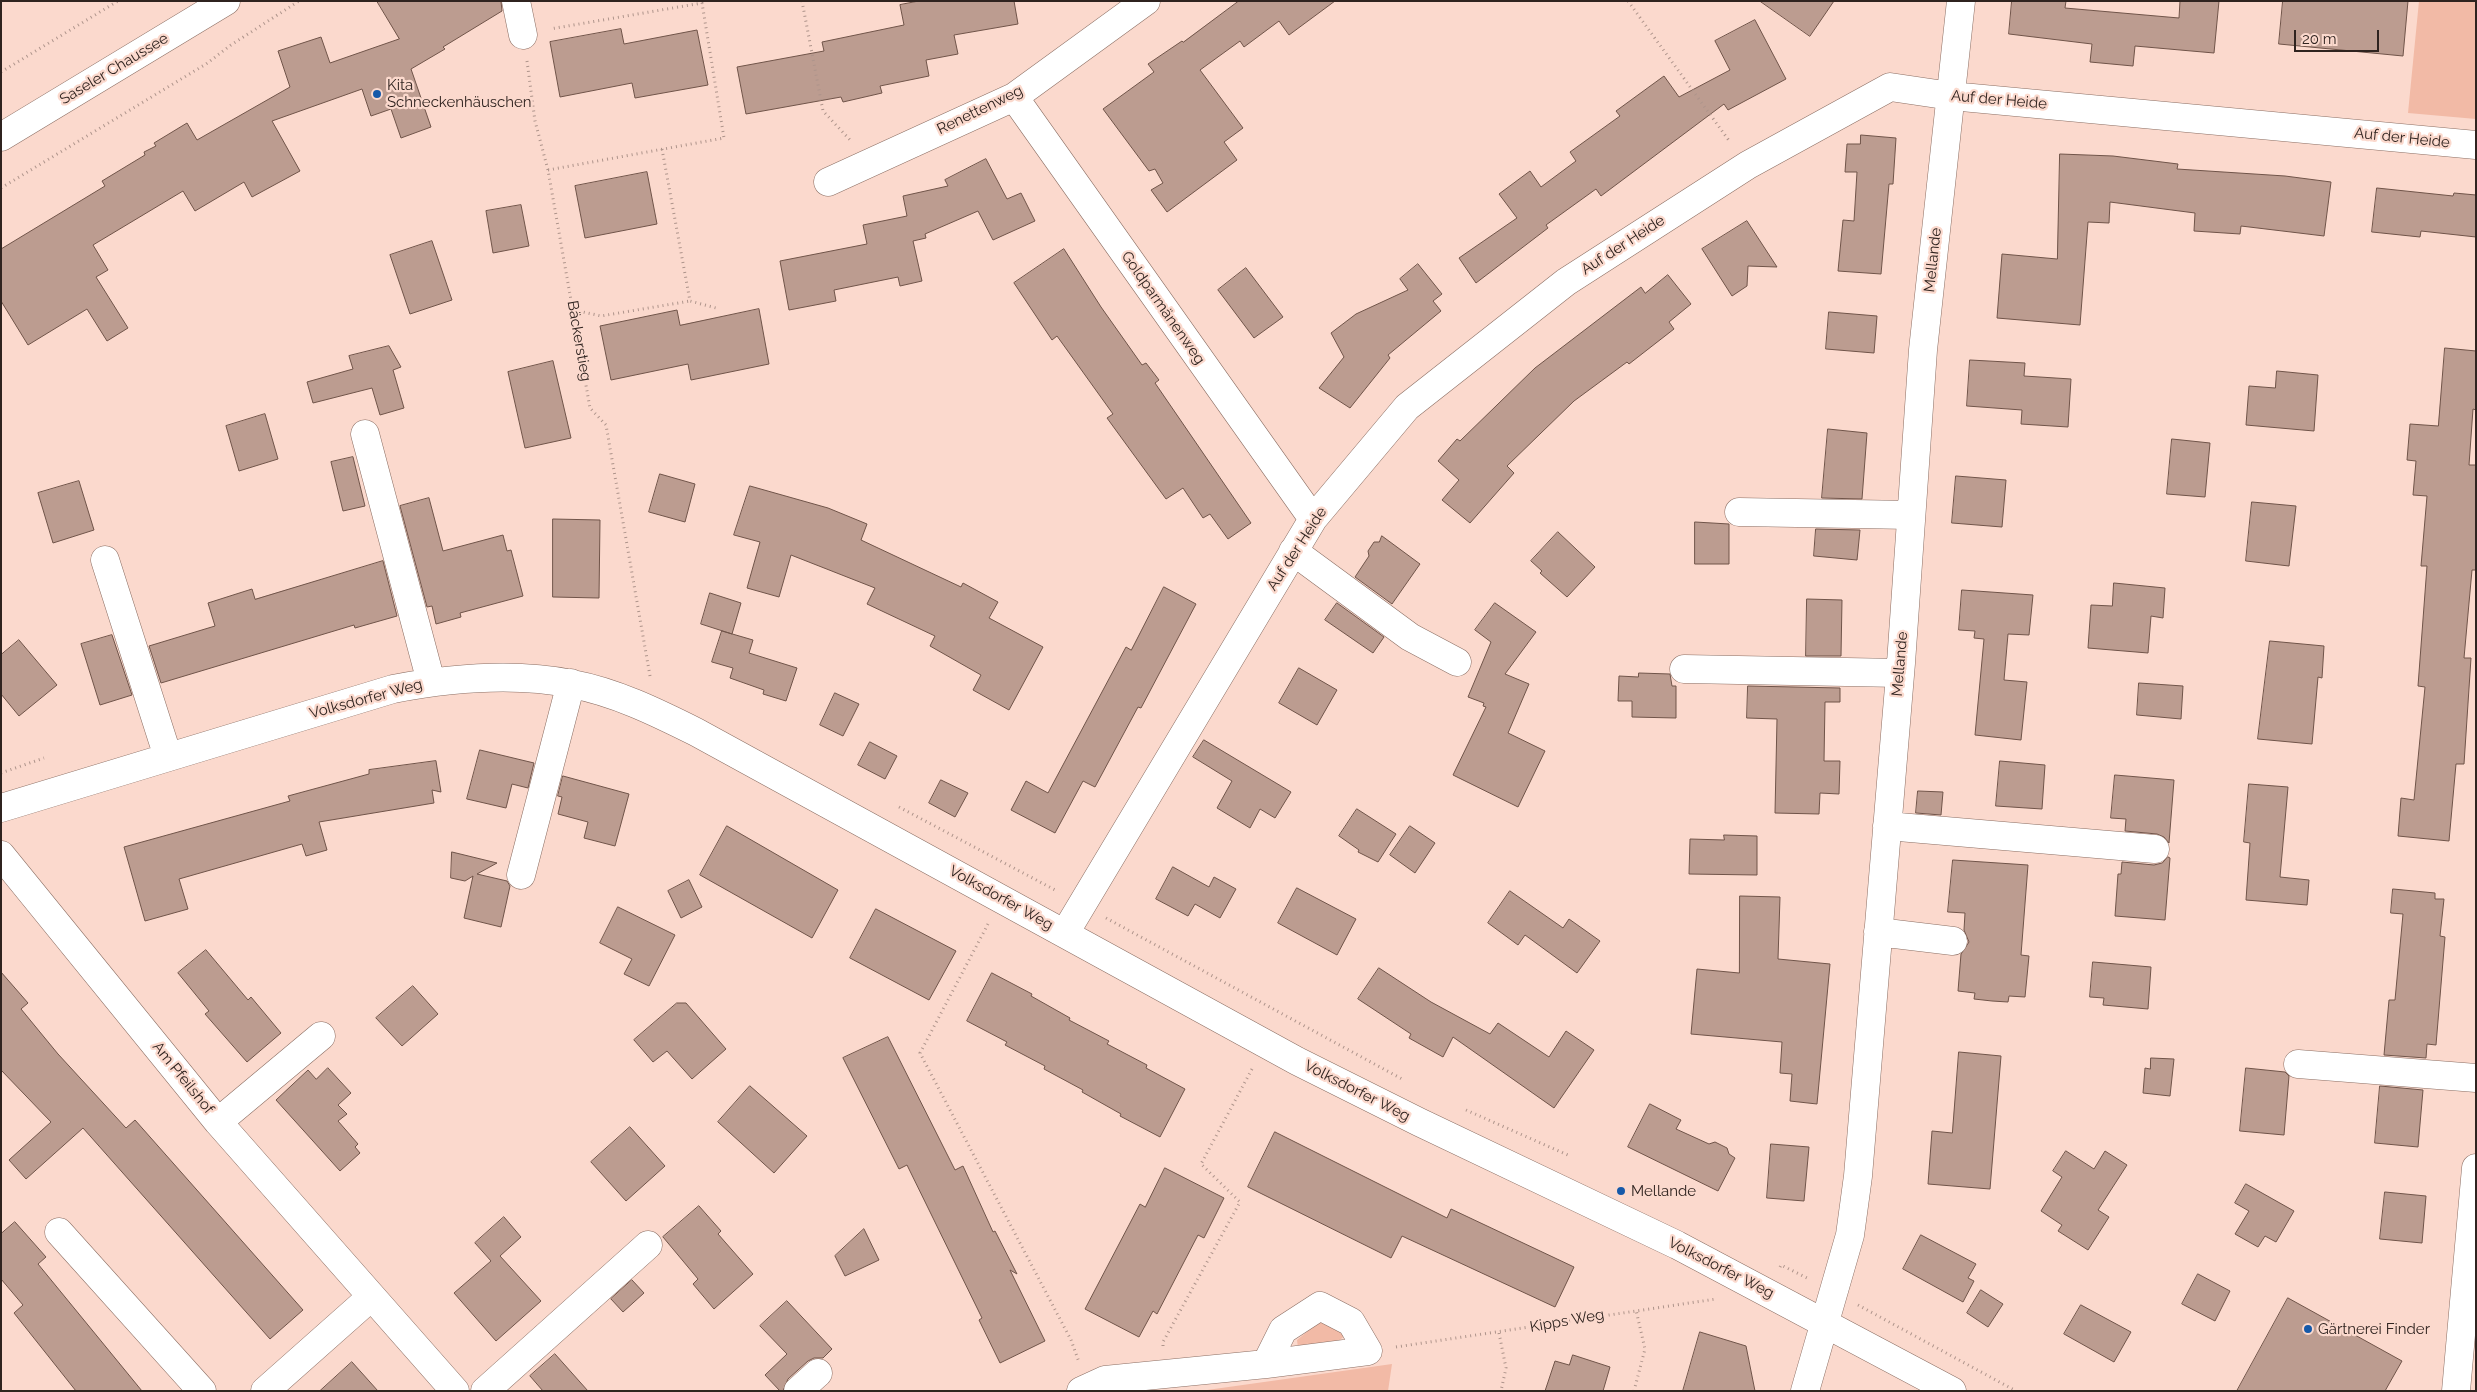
<!DOCTYPE html>
<html>
<head>
<meta charset="utf-8">
<style>
	body { margin:0 }
	#map { position:relative; width:2477px; height:1392px; overflow:hidden; background:#fbd9cd; font-family:Raleway,sans-serif }
	canvas { display:block }
	.frame { position:absolute; inset:0; border:2px solid #2f231f; pointer-events:none }
	.scale { position:absolute; left:2294px; top:30px; width:85px; height:22px; box-sizing:border-box; border:2px solid #2f231f; border-top:0; padding-left:6px; font-size:15px; line-height:18px; white-space:nowrap; color:#2f231f; -webkit-text-stroke:4px #fbd9cd; paint-order:stroke }
</style>
</head>
<body>
<div id="map">
<canvas width="2477" height="1392"></canvas>
<div class="frame"></div>
<div class="scale">20 m</div>
</div>
<script>
const ctx = document.querySelector('canvas').getContext('2d');
ctx.lineJoin = 'round';
function fill(path, color) {
  ctx.fillStyle = color;
  ctx.fill(path, 'evenodd');
}
function trace(path, color, width, dash) {
  ctx.strokeStyle = color;
  ctx.lineWidth = width;
  ctx.lineCap = dash ? 'butt' : 'round';
  ctx.setLineDash(dash || []);
  ctx.stroke(path);
}
function drawText(font, color, halo, rows, align = 'center') {
  ctx.font = font + ' Raleway,sans-serif';
  ctx.lineWidth = 4.5;
  ctx.setLineDash([]);
  ctx.textBaseline = 'middle';
  ctx.strokeStyle = halo;
  ctx.fillStyle = color;
  for (const [text, x, y, turn = 0] of rows) {
    ctx.save();
    ctx.translate(x, y);
    ctx.rotate((+turn || 0) * Math.PI / 180);
    ctx.textAlign = isNaN(turn) ? turn : align;
    if (halo) ctx.strokeText(text, 0, 0);
    ctx.fillText(text, 0, 0);
    ctx.restore();
  }
}
fill(new Path2D(`
	M 2419,1 L 2476,1 L 2476,119 L 2408,113 Z
	M 1325,1317 L 1346,1332 C 1340,1348 1314,1346 1298,1348 L 1297,1340 Z
	M 1392,1364 L 1388,1391 L 1200,1391 Z`), '#f2baa6');
const building = new Path2D(`
	M 377,1 L 501,1 L 502,11 L 443,47 L 445,49 L 411,69 L 431,127 L 401,138 L 391,109 L 371,116 L 362,89 L 272,121 L 300,171 L 252,197 L 244,182 L 195,211 L 183,191 L 93,245 L 108,270 L 96,277 L 128,328 L 107,341 L 87,309 L 28,345 L 1,301 L 1,249 L 105,186 L 102,181 L 145,155 L 144,152 L 156,146 L 154,143 L 187,123 L 197,140 L 290,87 L 278,51 L 321,37 L 330,63 L 399,39 Z
	M 919,1 L 1014,1 L 1018,24 L 954,35 L 958,54 L 926,60 L 929,76 L 880,86 L 882,93 L 843,102 L 841,97 L 746,114 L 737,67 L 824,51 L 822,42 L 904,25 L 900,5 Z
	M 1239,1 L 1335,1 L 1289,35 L 1279,21 L 1244,47 L 1240,41 L 1200,70 L 1243,128 L 1224,142 L 1237,160 L 1167,212 L 1151,190 L 1163,183 L 1155,169 L 1149,171 L 1103,109 L 1154,72 L 1148,64 L 1182,41 L 1183,42 Z
	M 1760,1 L 1834,1 L 1810,36 Z
	M 2012,1 L 2066,1 L 2065,8 L 2179,18 L 2180,1 L 2219,1 L 2214,53 L 2135,46 L 2133,66 L 2090,62 L 2092,44 L 2009,34 Z
	M 2283,1 L 2408,1 L 2403,56 L 2279,44 Z
	M 1755,20 L 1786,79 L 1728,110 L 1724,104 L 1601,196 L 1596,189 L 1546,225 L 1548,228 L 1476,283 L 1459,258 L 1517,218 L 1499,194 L 1530,171 L 1541,187 L 1576,161 L 1570,152 L 1620,116 L 1616,111 L 1664,76 L 1679,97 L 1730,70 L 1715,41 Z
	M 621,29 L 624,44 L 697,30 L 708,85 L 635,98 L 632,83 L 560,97 L 550,42 Z
	M 1861,135 L 1896,138 L 1893,184 L 1889,184 L 1881,274 L 1838,271 L 1843,220 L 1854,221 L 1857,172 L 1845,172 L 1847,144 L 1860,144 Z
	M 2060,154 L 2113,156 L 2178,164 L 2177,169 L 2285,176 L 2331,182 L 2324,236 L 2241,226 L 2240,234 L 2194,231 L 2195,213 L 2110,202 L 2109,223 L 2088,222 L 2080,325 L 1997,318 L 2002,254 L 2057,259 Z
	M 986,159 L 1007,199 L 1021,193 L 1035,221 L 993,240 L 978,211 L 925,234 L 926,238 L 913,241 L 922,281 L 900,286 L 898,277 L 834,290 L 836,301 L 789,310 L 780,261 L 867,244 L 863,225 L 907,216 L 903,196 L 948,186 L 945,180 Z
	M 647,172 L 657,224 L 585,238 L 575,186 Z
	M 2377,188 L 2453,196 L 2454,193 L 2476,195 L 2476,237 L 2421,231 L 2420,237 L 2372,232 Z
	M 521,205 L 529,246 L 493,253 L 486,211 Z
	M 1747,221 L 1777,267 L 1748,266 L 1747,286 L 1732,296 L 1702,249 Z
	M 432,241 L 452,300 L 410,314 L 390,255 Z
	M 1064,249 L 1101,307 L 1142,365 L 1146,363 L 1159,380 L 1155,383 L 1251,523 L 1228,539 L 1210,514 L 1203,518 L 1183,488 L 1166,499 L 1107,418 L 1113,414 L 1057,336 L 1052,340 L 1014,283 Z
	M 1418,264 L 1442,294 L 1433,301 L 1441,311 L 1388,355 L 1390,358 L 1350,408 L 1319,388 L 1344,357 L 1331,333 L 1356,314 L 1408,290 L 1400,279 Z
	M 1246,268 L 1283,317 L 1254,338 L 1218,290 Z
	M 1668,275 L 1691,304 L 1669,322 L 1674,329 L 1629,364 L 1627,362 L 1574,401 L 1507,466 L 1514,473 L 1470,523 L 1442,500 L 1459,480 L 1438,461 L 1457,439 L 1460,441 L 1535,368 L 1641,287 L 1645,293 Z
	M 759,309 L 769,364 L 691,380 L 688,364 L 611,380 L 600,326 L 677,310 L 680,325 Z
	M 1829,312 L 1877,316 L 1874,353 L 1826,349 Z
	M 389,346 L 401,367 L 393,370 L 404,408 L 380,415 L 372,388 L 313,403 L 307,382 L 353,369 L 349,356 Z
	M 2445,348 L 2476,351 L 2476,410 L 2473,409 L 2469,465 L 2476,465 L 2476,570 L 2472,570 L 2464,658 L 2471,658 L 2464,764 L 2456,764 L 2449,841 L 2398,836 L 2401,798 L 2414,800 L 2425,687 L 2418,686 L 2427,566 L 2421,566 L 2427,496 L 2413,495 L 2416,461 L 2407,460 L 2410,424 L 2438,426 Z
	M 1970,360 L 2025,363 L 2024,376 L 2071,379 L 2068,427 L 2021,424 L 2022,410 L 1967,406 Z
	M 553,361 L 571,438 L 525,448 L 508,372 Z
	M 2277,371 L 2318,375 L 2314,431 L 2246,425 L 2249,386 L 2275,388 Z
	M 265,414 L 278,459 L 239,471 L 226,426 Z
	M 1828,429 L 1867,433 L 1862,499 L 1822,498 Z
	M 2172,439 L 2210,443 L 2205,497 L 2167,494 Z
	M 353,457 L 365,506 L 343,511 L 331,462 Z
	M 660,474 L 695,484 L 685,522 L 649,512 Z
	M 1956,476 L 2006,480 L 2002,527 L 1952,523 Z
	M 79,481 L 94,530 L 53,543 L 38,493 Z
	M 750,486 L 828,508 L 867,524 L 861,540 L 961,587 L 963,583 L 998,602 L 989,618 L 1043,647 L 1009,710 L 973,690 L 981,675 L 930,646 L 935,636 L 867,604 L 875,588 L 791,555 L 779,597 L 747,588 L 760,542 L 734,535 Z
	M 429,498 L 443,551 L 503,535 L 507,551 L 511,550 L 523,596 L 460,613 L 461,617 L 436,624 L 432,606 L 427,607 L 400,506 Z
	M 2252,502 L 2296,506 L 2289,566 L 2246,561 Z
	M 553,519 L 600,520 L 599,598 L 553,597 Z
	M 1695,522 L 1729,524 L 1729,564 L 1695,564 Z
	M 1816,529 L 1860,530 L 1857,560 L 1814,556 Z
	M 1558,532 L 1595,567 L 1567,597 L 1540,573 L 1542,571 L 1531,561 Z
	M 1382,536 L 1420,564 L 1392,604 L 1355,577 L 1369,556 L 1368,551 L 1374,542 L 1379,542 Z
	M 383,561 L 397,616 L 355,628 L 354,625 L 161,683 L 149,646 L 215,626 L 208,603 L 252,589 L 255,599 Z
	M 2114,583 L 2165,588 L 2163,618 L 2151,616 L 2148,653 L 2088,648 L 2091,605 L 2112,606 Z
	M 1164,587 L 1196,604 L 1141,708 L 1138,707 L 1095,787 L 1083,781 L 1055,833 L 1011,810 L 1026,781 L 1048,793 L 1126,647 L 1131,650 Z
	M 1962,590 L 2033,595 L 2029,635 L 2008,634 L 2004,680 L 2027,682 L 2021,740 L 1975,735 L 1984,639 L 1974,638 L 1975,631 L 1959,630 Z
	M 710,593 L 741,603 L 732,634 L 701,624 Z
	M 1807,599 L 1842,600 L 1841,656 L 1806,656 Z
	M 1337,603 L 1384,637 L 1373,653 L 1325,620 Z
	M 1495,603 L 1536,632 L 1505,674 L 1529,684 L 1508,733 L 1545,751 L 1518,807 L 1453,775 L 1486,707 L 1483,706 L 1484,703 L 1468,697 L 1491,642 L 1475,630 Z
	M 722,631 L 753,640 L 749,653 L 797,668 L 786,701 L 763,694 L 764,690 L 730,678 L 733,668 L 712,662 Z
	M 112,635 L 132,695 L 100,705 L 81,644 Z
	M 19,640 L 57,685 L 19,716 L 1,694 L 1,655 Z
	M 2270,641 L 2324,646 L 2322,678 L 2318,677 L 2312,744 L 2258,739 Z
	M 1299,668 L 1337,690 L 1317,725 L 1279,703 Z
	M 1639,673 L 1670,674 L 1672,686 L 1676,686 L 1676,718 L 1632,717 L 1632,701 L 1618,701 L 1619,676 L 1638,677 Z
	M 2139,683 L 2183,686 L 2181,719 L 2137,715 Z
	M 1748,686 L 1840,688 L 1840,702 L 1825,702 L 1824,761 L 1840,761 L 1839,794 L 1820,793 L 1819,814 L 1775,813 L 1777,719 L 1747,718 Z
	M 835,693 L 859,704 L 843,736 L 820,725 Z
	M 1204,740 L 1291,792 L 1275,818 L 1260,809 L 1250,828 L 1217,808 L 1232,781 L 1193,757 Z
	M 870,742 L 897,756 L 885,779 L 858,765 Z
	M 480,750 L 534,763 L 528,788 L 512,784 L 506,808 L 467,799 Z
	M 436,761 L 441,792 L 432,790 L 434,803 L 319,822 L 327,850 L 306,856 L 302,844 L 179,879 L 188,909 L 145,921 L 124,847 L 290,801 L 288,796 L 369,774 L 369,770 Z
	M 2000,761 L 2045,765 L 2042,809 L 1996,806 Z
	M 2115,775 L 2174,780 L 2169,843 L 2164,837 L 2157,834 L 2125,831 L 2126,819 L 2111,818 Z
	M 563,776 L 629,794 L 615,846 L 584,838 L 588,822 L 558,814 L 562,797 L 558,796 Z
	M 941,780 L 968,793 L 955,817 L 929,803 Z
	M 2249,784 L 2288,787 L 2280,877 L 2309,880 L 2307,905 L 2246,900 L 2250,843 L 2244,842 Z
	M 1918,791 L 1943,792 L 1941,815 L 1916,813 Z
	M 1357,809 L 1396,834 L 1378,862 L 1358,852 L 1359,850 L 1339,836 Z
	M 727,826 L 838,890 L 812,938 L 700,875 Z
	M 1410,826 L 1435,843 L 1415,873 L 1390,855 Z
	M 1724,835 L 1757,836 L 1757,875 L 1689,874 L 1690,839 L 1724,840 Z
	M 452,852 L 497,863 L 477,874 L 507,881 L 510,886 L 501,927 L 464,918 L 473,876 L 465,881 L 451,878 Z
	M 2168,857 L 2170,858 L 2165,920 L 2115,916 L 2118,874 L 2121,874 L 2122,862 L 2154,865 L 2162,863 Z
	M 1953,860 L 2028,865 L 2021,955 L 2029,956 L 2025,997 L 2009,996 L 2008,1002 L 1992,1001 L 1974,999 L 1975,993 L 1958,991 L 1961,954 L 1969,942 L 1964,930 L 1965,913 L 1948,912 Z
	M 1173,867 L 1209,887 L 1214,877 L 1236,889 L 1220,918 L 1195,904 L 1188,916 L 1156,899 Z
	M 689,880 L 702,907 L 681,918 L 668,891 Z
	M 1297,888 L 1356,919 L 1337,955 L 1278,923 Z
	M 2393,889 L 2435,893 L 2435,899 L 2444,899 L 2440,936 L 2445,937 L 2436,1045 L 2427,1044 L 2426,1058 L 2384,1055 L 2389,1000 L 2395,1000 L 2403,914 L 2391,913 Z
	M 1510,891 L 1563,928 L 1569,919 L 1600,941 L 1577,973 L 1525,935 L 1518,945 L 1488,923 Z
	M 1740,896 L 1780,897 L 1778,959 L 1830,964 L 1817,1104 L 1790,1101 L 1792,1074 L 1780,1073 L 1782,1042 L 1691,1034 L 1697,969 L 1739,973 Z
	M 618,907 L 675,935 L 649,986 L 624,974 L 632,959 L 600,943 Z
	M 876,909 L 956,951 L 929,1000 L 850,958 Z
	M 206,950 L 248,1000 L 251,997 L 281,1033 L 247,1062 L 205,1014 L 209,1011 L 178,973 Z
	M 2093,962 L 2151,967 L 2148,1009 L 2103,1005 L 2104,998 L 2090,997 Z
	M 1379,968 L 1431,1002 L 1490,1034 L 1498,1023 L 1549,1057 L 1566,1031 L 1594,1050 L 1554,1108 L 1453,1037 L 1443,1057 L 1409,1038 L 1411,1034 L 1358,999 Z
	M 1,972 L 28,1003 L 21,1009 L 58,1054 L 126,1128 L 135,1120 L 303,1310 L 270,1339 L 83,1128 L 26,1179 L 9,1160 L 51,1122 L 1,1070 Z
	M 992,973 L 1032,994 L 1031,996 L 1070,1018 L 1069,1020 L 1109,1041 L 1107,1044 L 1147,1065 L 1146,1068 L 1185,1089 L 1160,1137 L 1120,1116 L 1121,1114 L 1082,1092 L 1083,1090 L 1044,1069 L 1045,1066 L 1005,1045 L 1007,1042 L 967,1021 Z
	M 413,986 L 438,1014 L 402,1046 L 376,1018 Z
	M 677,1003 L 686,1003 L 726,1049 L 692,1079 L 667,1051 L 653,1062 L 634,1040 Z
	M 888,1037 L 955,1170 L 963,1166 L 993,1232 L 995,1231 L 1017,1274 L 1010,1270 L 1045,1341 L 1000,1363 L 979,1320 L 982,1318 L 907,1165 L 899,1169 L 843,1058 Z
	M 1959,1052 L 2001,1056 L 1990,1189 L 1928,1184 L 1932,1131 L 1952,1133 Z
	M 2151,1058 L 2174,1059 L 2170,1096 L 2143,1093 L 2145,1068 L 2150,1069 Z
	M 328,1068 L 351,1093 L 338,1105 L 347,1114 L 338,1121 L 358,1144 L 355,1147 L 360,1153 L 340,1171 L 276,1100 L 308,1070 L 316,1079 Z
	M 2246,1068 L 2285,1072 L 2289,1076 L 2284,1135 L 2240,1131 Z
	M 750,1086 L 807,1136 L 774,1173 L 718,1122 Z
	M 2380,1086 L 2423,1090 L 2418,1147 L 2375,1143 Z
	M 1650,1104 L 1681,1120 L 1676,1129 L 1709,1144 L 1715,1142 L 1727,1148 L 1729,1154 L 1735,1158 L 1718,1191 L 1628,1147 Z
	M 630,1127 L 665,1166 L 626,1201 L 591,1162 Z
	M 1275,1132 L 1447,1218 L 1451,1209 L 1574,1267 L 1555,1307 L 1402,1236 L 1391,1258 L 1248,1187 Z
	M 1771,1144 L 1809,1147 L 1804,1201 L 1767,1198 Z
	M 2066,1151 L 2094,1169 L 2105,1151 L 2127,1165 L 2098,1210 L 2109,1217 L 2088,1250 L 2058,1231 L 2062,1225 L 2041,1211 L 2062,1177 L 2053,1171 Z
	M 1165,1168 L 1224,1198 L 1204,1238 L 1198,1235 L 1157,1314 L 1153,1311 L 1139,1337 L 1085,1309 L 1140,1204 L 1145,1207 Z
	M 2246,1184 L 2294,1211 L 2276,1242 L 2265,1236 L 2258,1247 L 2235,1234 L 2249,1211 L 2235,1203 Z
	M 2385,1192 L 2426,1196 L 2422,1243 L 2380,1239 Z
	M 699,1206 L 721,1231 L 718,1234 L 753,1274 L 714,1309 L 693,1284 L 698,1279 L 663,1237 Z
	M 504,1217 L 521,1237 L 500,1256 L 541,1301 L 496,1341 L 454,1293 L 491,1261 L 475,1243 Z
	M 15,1222 L 46,1257 L 38,1264 L 142,1391 L 76,1391 L 14,1313 L 23,1305 L 1,1279 L 1,1234 Z
	M 864,1229 L 879,1260 L 845,1276 L 835,1256 Z
	M 1921,1235 L 1976,1264 L 1968,1278 L 1974,1281 L 1963,1302 L 1903,1269 Z
	M 2198,1274 L 2230,1291 L 2215,1321 L 2182,1304 Z
	M 632,1280 L 644,1293 L 623,1312 L 611,1299 Z
	M 1981,1290 L 2003,1304 L 1988,1327 L 1967,1313 Z
	M 2288,1298 L 2402,1361 L 2385,1391 L 2237,1391 Z
	M 787,1301 L 832,1349 L 823,1358 L 814,1358 L 808,1361 L 788,1379 L 783,1391 L 780,1391 L 765,1375 L 787,1354 L 760,1326 Z
	M 2081,1305 L 2131,1332 L 2114,1362 L 2064,1334 Z
	M 1700,1332 L 1746,1346 L 1755,1391 L 1683,1391 Z
	M 555,1354 L 588,1391 L 543,1391 L 530,1376 Z
	M 1573,1355 L 1610,1367 L 1603,1391 L 1545,1391 L 1555,1361 L 1569,1365 Z
	M 352,1362 L 378,1391 L 320,1391 Z`);
fill(building, '#bc9c90');
trace(building, '#705449', 1);
const minor = new Path2D(`
	M 516,1 L 523,35
	M 1014,97 L 1313,519
	M 828,182 L 1014,97 L 1146,1
	M 365,434 L 431,682
	M 1739,512 L 1911,515
	M 1293,551 L 1410,637 L 1457,662
	M 105,560 L 168,757
	M 1684,669 L 1900,673
	M 1,808 L 393,689 C 451,678 513,672 572,684 C 615,692 656,712 696,732 L 1297,1061 L 1419,1122 L 1677,1245 L 1952,1391
	M 1887,826 L 2155,849
	M 1,855 L 218,1122 L 455,1391
	M 521,875 L 571,683
	M 1878,932 L 1953,941
	M 1065,933 L 1313,519 L 1407,407 L 1566,282 L 1748,165 L 1890,87 L 1951,96 L 2476,145
	M 2298,1064 L 2476,1078
	M 218,1122 L 321,1036
	M 59,1232 L 202,1391
	M 265,1391 L 371,1297
	M 485,1391 L 648,1245
	M 798,1391 L 818,1373
	M 1081,1391 L 1105,1380 L 1266,1364 L 1368,1351 L 1351,1322 L 1320,1306 L 1283,1330 L 1266,1364
	M 1805,1391 L 1850,1235 L 1858,1176 L 1901,663 L 1923,350 L 1961,1
	M 2456,1391 L 2476,1168`);
const major = new Path2D(`
	M 1,137 L 226,1`);
trace(minor, '#8b6e63', 29);
trace(major, '#8b6e63', 29);
trace(new Path2D(`
	M 802,1 L 823,111 L 851,141
	M 1628,1 L 1730,142
	M 527,61 L 535,121 L 548,170 L 590,408 L 606,425 L 650,676
	M 1,72 L 118,1
	M 662,149 L 690,301 L 716,308
	M 548,170 L 724,138 L 702,3 L 550,29
	M 1,188 L 206,64 L 231,45 L 299,1
	M 574,310 L 601,316 L 690,301
	M 1,773 L 44,758
	M 899,807 L 1057,891
	M 1106,918 L 1402,1079
	M 988,924 L 920,1053 L 1071,1340 L 1079,1362
	M 1466,1110 L 1570,1156
	M 1780,1267 L 1781,1265 L 1809,1279
	M 1858,1305 L 2016,1391
	M 1499,1333 L 1506,1368 L 1501,1391
	M 1163,1346 L 1163,1342 L 1240,1202 L 1201,1164 L 1252,1069
	M 1396,1347 L 1716,1299
	M 1634,1391 L 1645,1349 L 1636,1310`), '#ae948b', 3, [1, 4]);
trace(minor, '#fff', 28);
trace(major, '#fff', 28);
for (const [x, y, r, color] of [
	[377,94,5,"#1659a9"],
	[1621,1191,5,"#1659a9"],
	[2308,1329,5,"#1659a9"]
]) {
  const dot = new Path2D();
  dot.arc(x, y, r, 0, 2 * Math.PI);
  ctx.fillStyle = color;
  ctx.fill(dot);
  trace(dot, '#fbd9cd', 2);
}
drawText('15px', '#2f231f', '#fbd9cd', [
	["Saseler Chaussee",114,69,-31],
	["Auf der Heide",1999,100,5],
	["Renettenweg",980,110,-26],
	["Auf der Heide",2402,138,6],
	["Auf der Heide",1623,245,-33],
	["Mellande",1933,260,-84],
	["Goldparmänenweg",1163,308,55],
	["Bäckerstieg",579,341,80],
	["Auf der Heide",1297,549,-57],
	["Mellande",1900,664,-85],
	["Volksdorfer Weg",366,699,-15],
	["Volksdorfer Weg",1001,898,29],
	["Am Pfeilshof",183,1078,51],
	["Volksdorfer Weg",1357,1091,27],
	["Volksdorfer Weg",1721,1268,27],
	["Kipps Weg",1567,1321,-10]
]);
drawText('15px', '#2f231f', '#fbd9cd', [
	["Kita",387,85],
	["Schneckenhäuschen",387,102],
	["Mellande",1631,1191],
	["Gärtnerei Finder",2318,1329]
], 'left');
</script>
</body>
</html>
